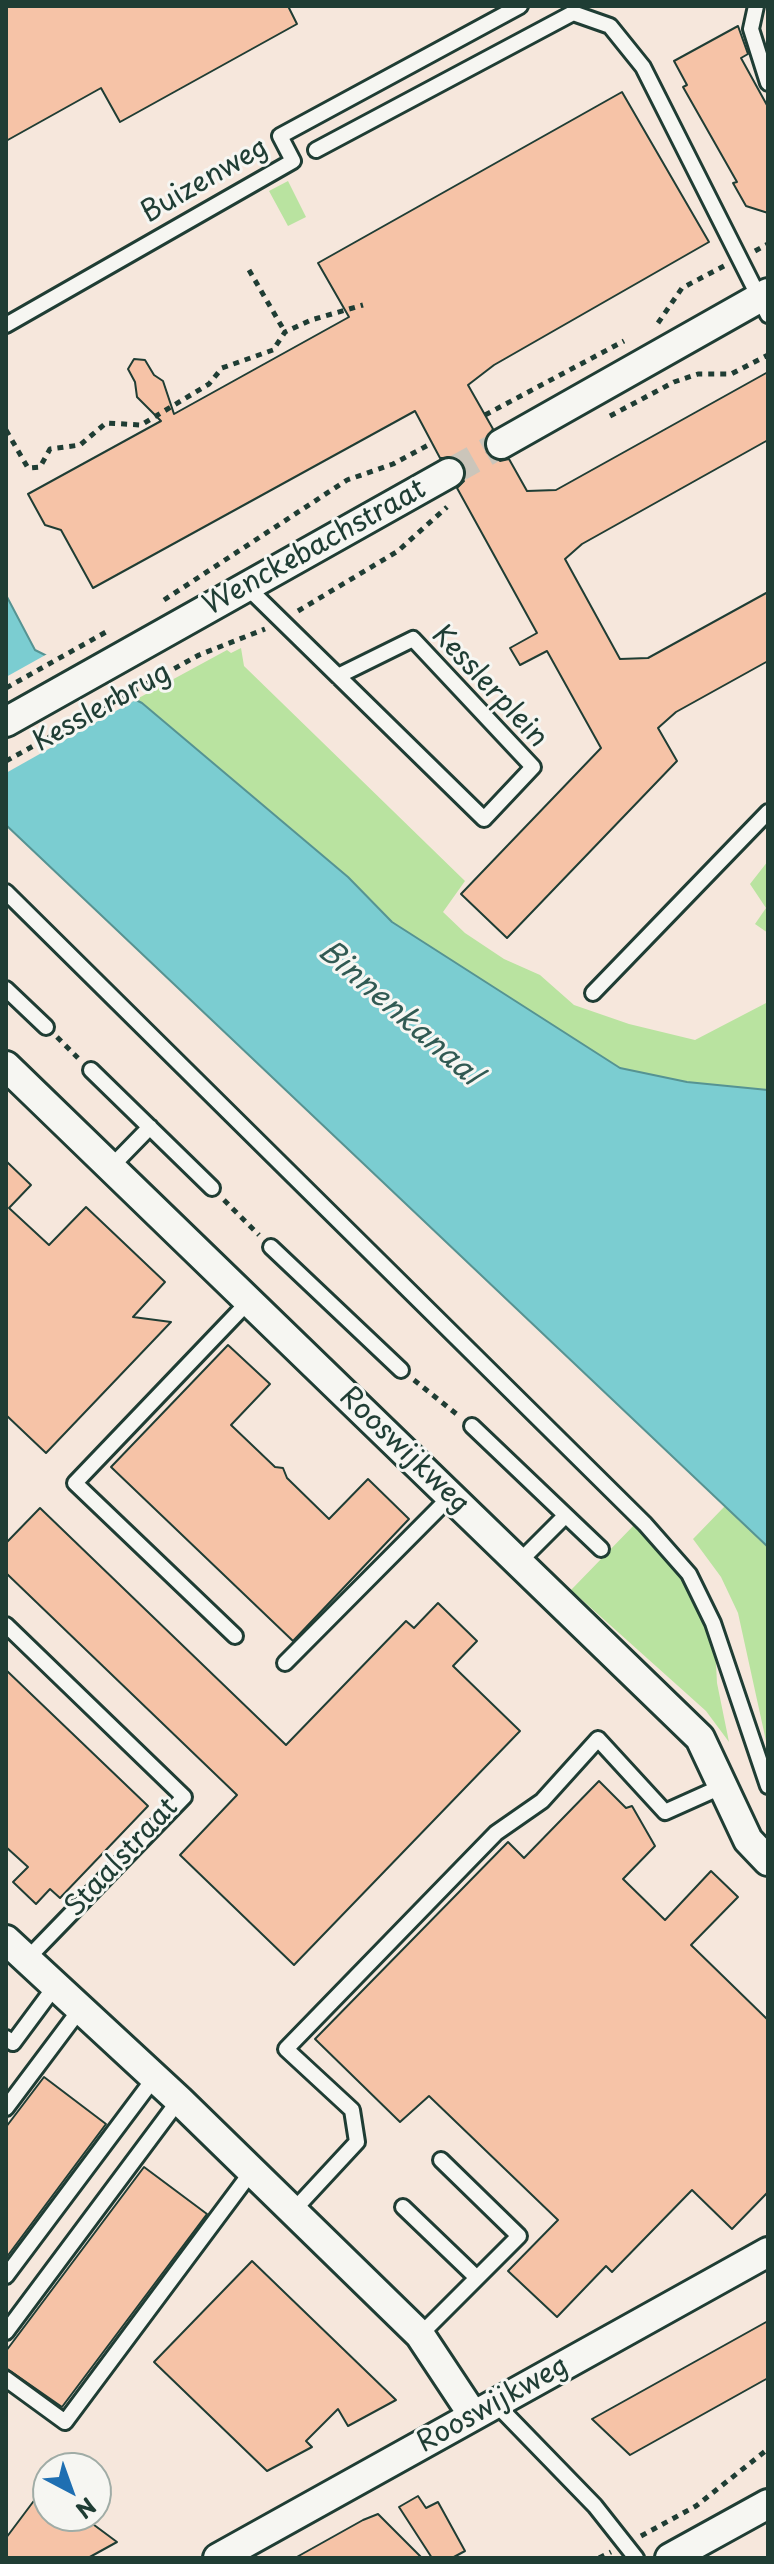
<!DOCTYPE html>
<html>
<head>
<meta charset="utf-8">
<style>
	body { margin:0 }
	#map { position:relative; width:774px; height:2564px; overflow:hidden; background:#f6e7dc; font-family:"Playpen Sans",sans-serif }
	canvas { display:block }
	.frame { position:absolute; inset:0; border:8px solid #1f3d34; pointer-events:none }
	.north { position:absolute; left:32px; top:2452px; width:80px; height:80px; box-sizing:border-box; background:#f6f6f2; border:2px solid #a0aca6; border-radius:50%; rotate:139deg; font-size:22px; font-weight:700; line-height:32px; text-align:center; color:#1f3d34 }
	.north::after { content:''; display:block; margin:auto; width:28px; height:36px; background:#1f6fb2; clip-path:polygon(50% 0,100% 100%,50% 72%,0 100%) }
</style>
</head>
<body>
<div id="map">
<canvas width="774" height="2564"></canvas>
<div class="frame"></div>
<div class="north">N</div>
</div>
<script>
const ctx = document.querySelector('canvas').getContext('2d');
ctx.lineJoin = 'round';
function fill(path, color) {
  ctx.fillStyle = color;
  ctx.fill(path, 'evenodd');
}
function trace(path, color, width, dash) {
  ctx.strokeStyle = color;
  ctx.lineWidth = width;
  ctx.lineCap = dash ? 'butt' : 'round';
  ctx.setLineDash(dash || []);
  ctx.stroke(path);
}
function drawText(font, color, halo, rows, align = 'center') {
  ctx.font = font + ' "Playpen Sans",sans-serif';
  ctx.lineWidth = 6;
  ctx.setLineDash([]);
  ctx.textBaseline = 'middle';
  ctx.strokeStyle = halo;
  ctx.fillStyle = color;
  for (const [text, x, y, turn = 0] of rows) {
    ctx.save();
    ctx.translate(x, y);
    ctx.rotate((+turn || 0) * Math.PI / 180);
    ctx.textAlign = isNaN(turn) ? turn : align;
    if (halo) ctx.strokeText(text, 0, 0);
    ctx.fillText(text, 0, 0);
    ctx.restore();
  }
}
fill(new Path2D(`
	M 288,181 L 306,217 L 288,226 L 269,191 Z
	M 241,648 L 244,666 L 465,881 L 443,912 L 465,933 L 504,959 L 540,975 L 574,1005 L 629,1024 L 695,1040 L 768,1002 L 768,1090 L 687,1082 L 620,1068 L 392,922 L 348,877 L 135,700 L 227,650 L 231,653 Z
	M 768,861 L 768,933 L 755,924 L 766,908 L 750,884 Z
	M 725,1506 L 768,1547 L 768,1750 L 738,1613 L 721,1577 L 693,1539 Z
	M 637,1522 L 702,1600 L 715,1645 L 717,1683 L 729,1742 L 706,1711 L 571,1590 Z`), '#b9e3a0');
const water = new Path2D(`
	M 6,595 L 35,650 L 142,703 L 348,877 L 392,922 L 620,1068 L 687,1082 L 768,1090 L 768,1547 L 6,825 Z`);
fill(water, '#7bcdd1');
trace(water, '#569392', 2);
fill(new Path2D(`
	M 49,653 L 139,698 L 6,773 L 6,677 Z`), '#f6e7dc');
const building = new Path2D(`
	M 6,6 L 288,6 L 297,24 L 120,122 L 101,88 L 6,141 Z
	M 738,26 L 748,54 L 741,58 L 768,107 L 768,213 L 746,206 L 733,183 L 737,182 L 683,87 L 687,85 L 674,61 Z
	M 622,92 L 709,242 L 494,365 L 468,385 L 493,429 L 484,443 L 487,453 L 500,461 L 509,459 L 527,491 L 556,490 L 768,372 L 768,440 L 582,544 L 565,559 L 620,659 L 648,658 L 768,592 L 768,661 L 676,712 L 658,728 L 677,761 L 507,938 L 461,894 L 601,748 L 547,651 L 520,665 L 510,648 L 537,633 L 457,488 L 464,481 L 464,465 L 457,458 L 440,458 L 415,411 L 93,588 L 61,530 L 45,525 L 28,494 L 161,421 L 137,397 L 135,382 L 128,369 L 134,359 L 145,360 L 154,375 L 163,381 L 174,414 L 349,317 L 318,263 Z
	M 6,1161 L 31,1185 L 9,1208 L 49,1245 L 86,1207 L 165,1282 L 133,1317 L 171,1322 L 46,1453 L 6,1415 Z
	M 228,1345 L 270,1384 L 231,1425 L 275,1467 L 283,1468 L 287,1478 L 329,1519 L 368,1479 L 409,1519 L 293,1641 L 111,1467 Z
	M 40,1508 L 286,1745 L 406,1621 L 414,1628 L 438,1603 L 477,1641 L 453,1666 L 520,1731 L 294,1965 L 180,1855 L 237,1795 L 6,1573 L 6,1543 Z
	M 6,1670 L 148,1806 L 60,1898 L 50,1889 L 36,1904 L 13,1882 L 28,1867 L 6,1847 Z
	M 599,1781 L 626,1808 L 632,1806 L 655,1846 L 623,1879 L 665,1920 L 711,1871 L 738,1897 L 691,1945 L 768,2020 L 768,2192 L 732,2229 L 692,2190 L 612,2272 L 606,2266 L 557,2317 L 508,2271 L 558,2220 L 429,2096 L 400,2122 L 315,2039 L 508,1842 L 524,1858 Z
	M 44,2077 L 106,2124 L 6,2258 L 6,2127 Z
	M 144,2167 L 207,2214 L 62,2407 L 6,2368 L 6,2351 Z
	M 252,2261 L 396,2400 L 348,2426 L 338,2409 L 306,2441 L 312,2447 L 267,2471 L 154,2362 Z
	M 768,2321 L 768,2378 L 630,2455 L 592,2419 Z
	M 48,2482 L 48,2516 L 82,2516 L 117,2542 L 88,2558 L 6,2558 L 6,2538 Z
	M 418,2496 L 426,2508 L 438,2502 L 465,2551 L 452,2558 L 432,2558 L 399,2507 Z
	M 378,2514 L 422,2558 L 295,2558 L 363,2520 Z`);
fill(building, '#f6c3a7');
trace(building, '#1f3d34', 2);
trace(new Path2D(`
	M 449,473 L 501,444`), '#cbc5ba', 28, [28, 14]);
const lane = new Path2D(`
	M 756,6 L 751,29 L 768,83
	M 316,150 L 573,13 L 610,26 L 643,67 L 768,315
	M 6,325 L 293,161 L 280,136 L 520,6
	M 247,587 L 484,819 L 533,767 L 413,639 L 338,676
	M 6,892 L 645,1524 L 689,1574 L 713,1623 L 768,1786
	M 6,989 L 46,1027
	M 593,993 L 768,812
	M 91,1070 L 212,1188
	M 111,1167 L 150,1127
	M 271,1247 L 401,1370
	M 472,1426 L 601,1549
	M 519,1562 L 565,1516
	M 6,1625 L 184,1797 L 27,1959
	M 235,1636 L 75,1483 L 249,1301
	M 285,1663 L 451,1496
	M 6,2038 L 13,2043 L 56,1985
	M 6,2108 L 81,2008
	M 403,2207 L 477,2278
	M 293,2211 L 357,2142 L 352,2110 L 286,2049 L 496,1833 L 542,1801 L 598,1739 L 665,1812 L 723,1786
	M 6,2276 L 155,2077
	M 6,2332 L 179,2100
	M 420,2335 L 519,2236 L 441,2160
	M 6,2379 L 65,2422 L 252,2171
	M 495,2403 L 595,2506 L 636,2558`);
const street = new Path2D(`
	M 501,444 L 768,293
	M 6,722 L 449,473
	M 6,1066 L 700,1738 L 748,1840 L 768,1861
	M 6,1940 L 179,2100 L 420,2335 L 473,2415
	M 218,2558 L 768,2252
	M 670,2558 L 768,2504`);
trace(lane, '#1f3d34', 20);
trace(street, '#1f3d34', 34);
trace(new Path2D(`
	M 755,251 L 768,244
	M 249,270 L 285,332
	M 658,323 L 682,288 L 724,266
	M 485,415 L 624,341
	M 610,416 L 674,382 L 698,374 L 731,374 L 768,355
	M 6,430 L 28,468 L 40,467 L 50,449 L 80,445 L 106,423 L 141,425 L 209,384 L 222,368 L 273,350 L 285,332 L 311,320 L 363,305
	M 164,600 L 347,480 L 393,464 L 432,443
	M 298,611 L 398,551 L 447,507
	M 6,688 L 106,632
	M 6,761 L 199,655 L 265,629
	M 57,1037 L 78,1058
	M 224,1200 L 259,1235
	M 414,1380 L 459,1416
	M 641,2536 L 696,2506 L 768,2449
	M 599,2558 L 611,2552`), '#1f3d34', 5, [6, 6]);
trace(lane, '#f6f6f2', 14);
trace(street, '#f6f6f2', 28);
drawText('28px', '#1f3d34', '#f6f6f2', [
	["Buizenweg",205,181,-30],
	["Wenckebachstraat",315,548,-29],
	["Kesslerplein",489,687,47],
	["Kesslerbrug",102,708,-29],
	["Rooswijkweg",404,1451,44],
	["Staalstraat",122,1858,-47],
	["Rooswijkweg",493,2405,-29]
]);
drawText('italic 30px', '#315a53', '#f6f6f2', [
	["Binnenkanaal",399,1014,41]
]);
</script>
</body>
</html>
